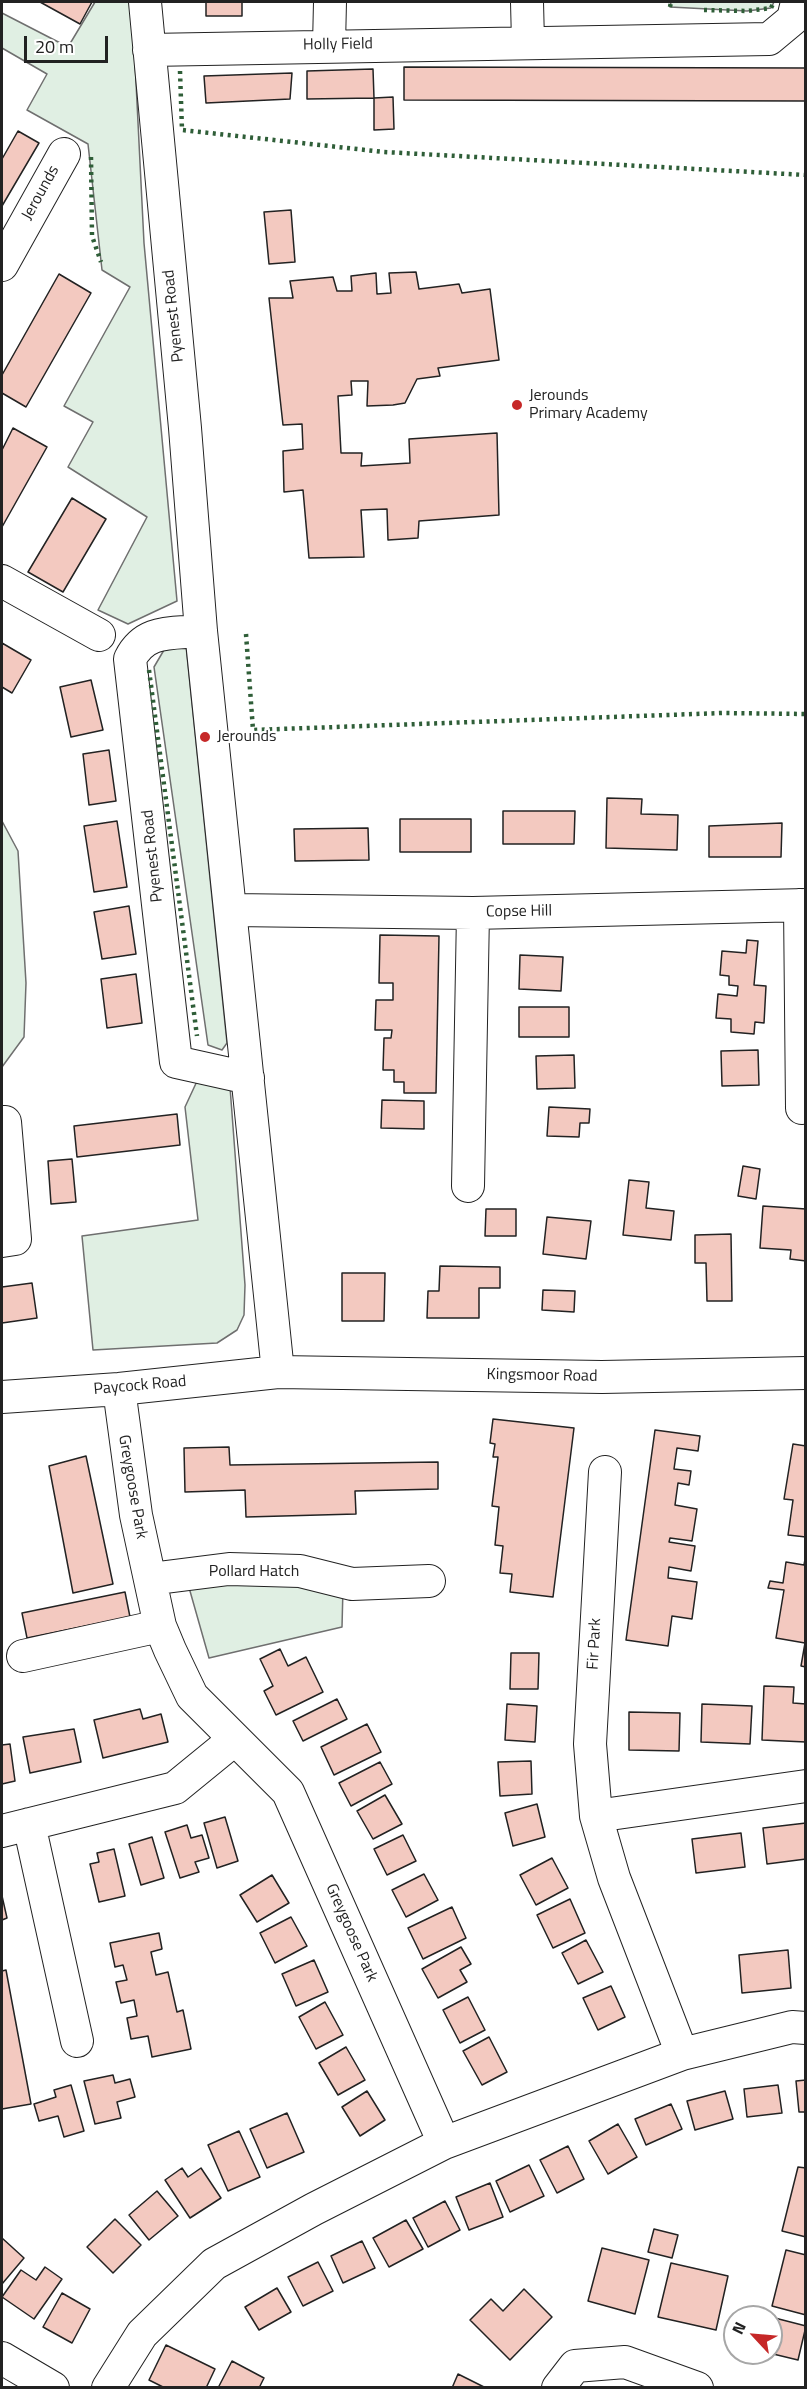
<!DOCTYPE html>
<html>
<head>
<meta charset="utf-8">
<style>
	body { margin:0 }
	#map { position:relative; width:807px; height:2389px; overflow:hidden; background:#fff; font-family:"Titillium Web",sans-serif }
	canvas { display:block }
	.frame { position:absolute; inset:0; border:3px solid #222; pointer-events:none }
	.north { position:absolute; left:723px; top:2305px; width:60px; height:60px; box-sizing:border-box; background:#fff; border:2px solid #a7a7a7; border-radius:50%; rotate:296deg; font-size:16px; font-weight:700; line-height:24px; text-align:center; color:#222 }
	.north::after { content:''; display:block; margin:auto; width:21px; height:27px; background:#c62828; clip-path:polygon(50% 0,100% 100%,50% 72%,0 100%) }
	.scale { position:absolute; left:24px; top:36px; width:84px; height:27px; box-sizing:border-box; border:3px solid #222; border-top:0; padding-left:8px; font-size:18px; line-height:21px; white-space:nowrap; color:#222; -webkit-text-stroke:4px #fff; paint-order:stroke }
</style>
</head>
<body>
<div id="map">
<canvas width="807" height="2389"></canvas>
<div class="frame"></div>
<div class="north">N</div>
<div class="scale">20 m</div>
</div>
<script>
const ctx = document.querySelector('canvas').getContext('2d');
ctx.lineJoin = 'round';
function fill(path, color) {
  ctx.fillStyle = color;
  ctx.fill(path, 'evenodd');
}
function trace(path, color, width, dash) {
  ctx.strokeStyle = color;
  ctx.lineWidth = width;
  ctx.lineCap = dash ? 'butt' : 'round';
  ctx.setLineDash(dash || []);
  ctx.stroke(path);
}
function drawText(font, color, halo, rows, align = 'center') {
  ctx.font = font + ' "Titillium Web",sans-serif';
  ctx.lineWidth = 4.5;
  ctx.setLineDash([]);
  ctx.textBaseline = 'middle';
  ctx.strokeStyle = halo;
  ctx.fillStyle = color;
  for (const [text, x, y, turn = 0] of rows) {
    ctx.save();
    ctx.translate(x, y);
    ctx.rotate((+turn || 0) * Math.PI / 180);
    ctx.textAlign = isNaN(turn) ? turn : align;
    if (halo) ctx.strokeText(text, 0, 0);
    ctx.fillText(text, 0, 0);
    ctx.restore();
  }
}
const green = new Path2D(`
	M 95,2 L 132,2 L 144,243 L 177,601 L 128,624 L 98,610 L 147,517 L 68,467 L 93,422 L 64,406 L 130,287 L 102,270 L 88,144 L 27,110 L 47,74 L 2,48 L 2,13 L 68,47 Z
	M 671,2 L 774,2 L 771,8 L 747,11 L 670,7 Z
	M 186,646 L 227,1043 L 222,1050 L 208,1045 L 154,667 L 164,650 Z
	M 2,821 L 18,851 L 26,983 L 24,1037 L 2,1067 Z
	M 198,1079 L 230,1087 L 245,1285 L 244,1315 L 237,1330 L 217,1343 L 93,1350 L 82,1236 L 198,1220 L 185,1107 Z
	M 300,1571 L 343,1588 L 342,1627 L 209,1658 L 188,1584 Z`);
fill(green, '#e0efe3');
trace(green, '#6f6f6f', 1.5);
const building = new Path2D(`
	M 40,2 L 92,2 L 80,24 Z
	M 206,2 L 242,2 L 242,16 L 206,16 Z
	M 404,67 L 806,68 L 806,101 L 404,100 Z
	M 373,69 L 374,98 L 307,99 L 307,71 Z
	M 292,73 L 290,99 L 206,103 L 204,76 Z
	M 393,97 L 394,129 L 374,130 L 374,98 Z
	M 18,131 L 39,143 L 2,206 L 2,159 Z
	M 291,210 L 295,262 L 269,264 L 264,212 Z
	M 416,272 L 419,289 L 459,284 L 462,293 L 490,289 L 499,360 L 438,368 L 440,376 L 417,379 L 405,403 L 393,405 L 367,406 L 368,381 L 351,381 L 352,395 L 338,396 L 341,453 L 362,453 L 361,466 L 410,463 L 409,439 L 497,433 L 499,515 L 419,521 L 418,538 L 388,540 L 387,509 L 361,510 L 364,557 L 309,558 L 303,490 L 284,492 L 283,451 L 303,449 L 302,424 L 283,425 L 269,298 L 293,298 L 290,281 L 333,277 L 337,291 L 352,291 L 351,276 L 376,273 L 377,294 L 391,293 L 389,273 Z
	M 59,274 L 91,293 L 26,407 L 2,393 L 2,375 Z
	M 13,428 L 47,447 L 2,527 L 2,450 Z
	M 72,498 L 106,519 L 63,592 L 28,572 Z
	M 2,643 L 31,660 L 12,693 L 2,687 Z
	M 91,680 L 103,730 L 71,737 L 60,687 Z
	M 109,750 L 116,801 L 89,805 L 83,754 Z
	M 607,798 L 642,799 L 641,814 L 678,815 L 677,850 L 606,848 Z
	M 503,811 L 575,811 L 574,844 L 503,844 Z
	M 400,819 L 471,819 L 471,852 L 400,852 Z
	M 117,821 L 127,887 L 94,892 L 84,826 Z
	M 782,823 L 781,857 L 709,857 L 709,826 Z
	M 368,828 L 369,860 L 295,861 L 294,829 Z
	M 129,906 L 136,954 L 102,959 L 94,912 Z
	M 380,935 L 439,936 L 436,1093 L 404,1093 L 404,1082 L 394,1082 L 394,1070 L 383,1070 L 384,1038 L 391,1038 L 392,1030 L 375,1030 L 376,1000 L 393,1000 L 393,983 L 379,983 Z
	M 747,940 L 758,941 L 754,985 L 766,986 L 764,1023 L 755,1022 L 754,1034 L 731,1032 L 731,1019 L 716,1018 L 718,994 L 737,996 L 738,986 L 729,985 L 729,976 L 720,975 L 722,951 L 746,953 Z
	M 520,955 L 563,957 L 561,991 L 519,989 Z
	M 136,974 L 142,1023 L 107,1028 L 101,979 Z
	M 519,1007 L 569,1007 L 569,1037 L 519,1037 Z
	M 758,1050 L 759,1085 L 722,1086 L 721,1051 Z
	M 574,1055 L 575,1088 L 537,1089 L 536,1056 Z
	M 382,1100 L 424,1101 L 424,1129 L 381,1128 Z
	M 549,1107 L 590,1109 L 589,1123 L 580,1123 L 579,1137 L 547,1136 Z
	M 177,1114 L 180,1145 L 77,1157 L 74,1126 Z
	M 72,1159 L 76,1202 L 51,1204 L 48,1161 Z
	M 743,1166 L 760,1169 L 756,1199 L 738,1196 Z
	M 629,1180 L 649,1182 L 646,1208 L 674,1211 L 671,1240 L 623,1235 Z
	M 763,1206 L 806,1209 L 806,1261 L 790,1259 L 791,1250 L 760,1248 Z
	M 486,1209 L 516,1209 L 516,1236 L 485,1236 Z
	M 547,1217 L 591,1221 L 586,1259 L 543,1254 Z
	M 731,1234 L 732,1301 L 707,1301 L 706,1263 L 695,1263 L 695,1235 Z
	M 440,1266 L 500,1267 L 500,1288 L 479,1288 L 479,1318 L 427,1318 L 428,1291 L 439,1291 Z
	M 342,1273 L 385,1273 L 384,1321 L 342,1321 Z
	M 32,1283 L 37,1318 L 2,1323 L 2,1287 Z
	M 543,1290 L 575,1291 L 574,1312 L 542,1310 Z
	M 493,1419 L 574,1428 L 553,1597 L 510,1592 L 512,1574 L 500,1573 L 503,1546 L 495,1545 L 499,1507 L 492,1506 L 498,1457 L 493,1457 L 495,1444 L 490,1443 Z
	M 655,1430 L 700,1436 L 698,1451 L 677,1448 L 674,1469 L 691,1471 L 689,1485 L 678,1483 L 675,1505 L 697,1509 L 692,1541 L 670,1538 L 669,1542 L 695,1546 L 691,1571 L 669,1567 L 668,1578 L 697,1582 L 692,1619 L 672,1616 L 668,1646 L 626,1640 Z
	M 793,1444 L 806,1446 L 806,1537 L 788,1535 L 793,1500 L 784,1499 Z
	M 229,1447 L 230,1465 L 438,1462 L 438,1489 L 355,1491 L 356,1514 L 246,1517 L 245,1490 L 185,1492 L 184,1448 Z
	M 86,1456 L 113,1584 L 73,1593 L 49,1466 Z
	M 806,1554 L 806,1667 L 801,1666 L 805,1643 L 776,1638 L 784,1590 L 768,1588 L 770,1581 L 783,1583 L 786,1562 L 804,1565 Z
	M 125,1592 L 130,1617 L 27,1638 L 22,1613 Z
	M 280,1649 L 288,1666 L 306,1657 L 323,1692 L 276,1715 L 264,1691 L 273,1686 L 260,1659 Z
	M 511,1653 L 539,1653 L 538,1689 L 510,1689 Z
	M 764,1686 L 794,1687 L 793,1703 L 806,1704 L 806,1742 L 762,1740 Z
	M 337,1699 L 347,1719 L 303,1741 L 293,1721 Z
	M 507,1704 L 537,1706 L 535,1742 L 505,1740 Z
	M 702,1704 L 752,1706 L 750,1744 L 701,1742 Z
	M 140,1709 L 143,1719 L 161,1714 L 168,1742 L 103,1758 L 94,1720 Z
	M 629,1712 L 680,1713 L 679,1751 L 629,1750 Z
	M 367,1724 L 381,1752 L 334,1775 L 321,1747 Z
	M 74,1729 L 81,1762 L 30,1773 L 23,1737 Z
	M 10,1744 L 15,1781 L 2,1784 L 2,1745 Z
	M 531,1761 L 532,1794 L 500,1796 L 498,1762 Z
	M 380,1762 L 392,1784 L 351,1806 L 339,1783 Z
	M 385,1795 L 402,1824 L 373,1839 L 357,1811 Z
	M 537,1804 L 545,1837 L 513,1846 L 505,1813 Z
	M 225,1817 L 238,1861 L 217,1868 L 204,1823 Z
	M 806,1823 L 806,1859 L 767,1864 L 763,1828 Z
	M 187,1825 L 191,1838 L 202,1835 L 209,1858 L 195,1862 L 199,1872 L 180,1878 L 165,1832 Z
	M 741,1833 L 745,1867 L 696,1873 L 692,1839 Z
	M 403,1835 L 416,1861 L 387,1875 L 374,1849 Z
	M 152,1837 L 164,1878 L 141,1885 L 129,1844 Z
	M 114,1849 L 125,1896 L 99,1902 L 90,1864 L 99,1862 L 97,1853 Z
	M 552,1858 L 568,1888 L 536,1905 L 520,1875 Z
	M 424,1874 L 438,1900 L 406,1917 L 392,1890 Z
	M 272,1875 L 289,1903 L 257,1922 L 240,1895 Z
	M 2,1896 L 7,1918 L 2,1920 Z
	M 570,1899 L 585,1933 L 553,1948 L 537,1915 Z
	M 452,1907 L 466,1938 L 423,1959 L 408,1928 Z
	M 291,1917 L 307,1946 L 275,1963 L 260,1933 Z
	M 159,1933 L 162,1949 L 151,1952 L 156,1975 L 168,1972 L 177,2012 L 183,2010 L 191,2049 L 152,2057 L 148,2036 L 131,2039 L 127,2018 L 137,2016 L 134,2000 L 121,2003 L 116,1982 L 127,1980 L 123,1965 L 115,1967 L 110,1943 Z
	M 586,1940 L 603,1972 L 578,1984 L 562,1953 Z
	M 461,1947 L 471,1964 L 460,1970 L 467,1982 L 438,1998 L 422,1969 Z
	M 788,1950 L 791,1988 L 742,1993 L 739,1955 Z
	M 314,1960 L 328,1992 L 296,2006 L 282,1974 Z
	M 6,1970 L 31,2104 L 2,2109 L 2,1971 Z
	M 611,1986 L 625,2017 L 598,2030 L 583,1998 Z
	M 468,1997 L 485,2030 L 460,2043 L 443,2010 Z
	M 325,2002 L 343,2035 L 316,2049 L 299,2017 Z
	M 489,2037 L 507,2072 L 482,2085 L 463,2051 Z
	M 346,2047 L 365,2080 L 338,2095 L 319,2063 Z
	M 113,2075 L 115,2083 L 130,2079 L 135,2097 L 117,2102 L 121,2118 L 95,2124 L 84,2081 Z
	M 806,2080 L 806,2112 L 799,2112 L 796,2081 Z
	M 71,2085 L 84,2131 L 64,2137 L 58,2116 L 39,2121 L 34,2104 L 56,2097 L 54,2090 Z
	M 778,2085 L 782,2113 L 747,2117 L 744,2089 Z
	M 367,2091 L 385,2120 L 360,2136 L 342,2107 Z
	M 725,2091 L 733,2119 L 695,2130 L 687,2101 Z
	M 671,2104 L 682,2129 L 646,2145 L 635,2119 Z
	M 287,2113 L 304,2152 L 267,2168 L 250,2129 Z
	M 618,2124 L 637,2157 L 608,2174 L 589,2141 Z
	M 239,2131 L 260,2177 L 228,2191 L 208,2145 Z
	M 568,2146 L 584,2179 L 557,2193 L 540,2160 Z
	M 529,2165 L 544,2196 L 510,2212 L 496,2181 Z
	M 798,2167 L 806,2168 L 806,2237 L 782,2231 Z
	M 182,2168 L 188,2177 L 201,2168 L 221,2198 L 190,2218 L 165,2180 Z
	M 490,2183 L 503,2217 L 469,2230 L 456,2197 Z
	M 157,2191 L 178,2216 L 149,2240 L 129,2215 Z
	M 445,2201 L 460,2230 L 428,2247 L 413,2218 Z
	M 115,2219 L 141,2245 L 113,2273 L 87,2247 Z
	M 406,2220 L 423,2249 L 389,2267 L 373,2238 Z
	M 654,2229 L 678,2235 L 672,2258 L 648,2252 Z
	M 2,2238 L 24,2258 L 2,2284 Z
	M 362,2241 L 375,2268 L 343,2283 L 331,2256 Z
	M 602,2248 L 649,2260 L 635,2314 L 588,2301 Z
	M 786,2250 L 806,2255 L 806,2315 L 772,2306 Z
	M 318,2262 L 333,2291 L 303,2306 L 288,2277 Z
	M 671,2263 L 728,2276 L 716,2330 L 658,2317 Z
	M 45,2267 L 62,2279 L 34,2319 L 2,2297 L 21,2270 L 36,2280 Z
	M 277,2288 L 291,2312 L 259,2330 L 245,2307 Z
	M 524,2289 L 552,2317 L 510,2360 L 470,2320 L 491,2299 L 503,2311 Z
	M 62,2293 L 90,2309 L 72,2343 L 43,2327 Z
	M 771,2317 L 806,2326 L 798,2360 L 769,2353 Z
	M 166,2345 L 215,2369 L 206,2388 L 165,2388 L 149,2380 Z
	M 232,2361 L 264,2378 L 259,2388 L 218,2388 Z
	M 458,2374 L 486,2388 L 452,2388 Z`);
fill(building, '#f3c9c0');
trace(building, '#222', 1.5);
const minor = new Path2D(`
	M 145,2 L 185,428 L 201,631 L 278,1372
	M 527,2 L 528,42
	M 329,45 L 330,2
	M 149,50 L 769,39 L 793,19 L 797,2
	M 2,265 L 64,154
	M 2,581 L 99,635
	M 201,631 C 171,634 145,629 130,659 L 176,1062 L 248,1078
	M 800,905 L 802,1108
	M 232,910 L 473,913 L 806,905
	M 468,1186 L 473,913
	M 2,1241 L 15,1239 L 5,1122
	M 119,1389 L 136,1515 L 160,1626 L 170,1650 L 192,1696 L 288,1792 L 444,2143
	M 2,1397 L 119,1389 L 278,1372 L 602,1377 L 806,1373
	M 605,1472 L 590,1744 L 596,1816 L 614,1878 L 682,2054
	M 150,1579 L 229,1569 L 300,1571 L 352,1584 L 429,1581
	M 23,1656 L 160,1626
	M 596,1816 L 806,1786
	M 29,1824 L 77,2041
	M 2,1831 L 175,1788 L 235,1739
	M 2,2358 L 53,2388
	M 108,2388 L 142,2334 L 214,2264 L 314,2209 L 444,2143 L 682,2054 L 792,2027 L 806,2028
	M 558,2388 L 575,2366 L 625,2362 L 697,2388`);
trace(minor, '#222', 34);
trace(minor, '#fff', 32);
trace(new Path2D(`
	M 670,7 L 671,2
	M 704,10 L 747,11 L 771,8 L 774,2
	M 180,71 L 182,130 L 384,152 L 806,175
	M 91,157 L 92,236 L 101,262
	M 246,634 L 253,730 L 722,713 L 806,714
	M 149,670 L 197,1036`), '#2f5e38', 4.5, [3, 4.5]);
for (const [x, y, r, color] of [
	[517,405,6,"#c62828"],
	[205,737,6,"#c62828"]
]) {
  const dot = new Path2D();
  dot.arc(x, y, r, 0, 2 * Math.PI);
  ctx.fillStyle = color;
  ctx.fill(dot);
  trace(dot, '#fff', 2);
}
drawText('16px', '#222', '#fff', [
	["Holly Field",338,45,-1],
	["Jerounds",41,193,-61],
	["Pyenest Road",174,316,-96],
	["Pyenest Road",153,856,-96],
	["Copse Hill",519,912,-1],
	["Kingsmoor Road",542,1376,1],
	["Paycock Road",140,1386,-5],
	["Greygoose Park",132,1487,80],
	["Pollard Hatch",254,1572],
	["Fir Park",595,1644,-87],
	["Greygoose Park",351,1933,66]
]);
drawText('16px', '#222', '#fff', [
	["Jerounds",529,396],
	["Primary Academy",529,414],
	["Jerounds",217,737]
], 'left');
</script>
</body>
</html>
